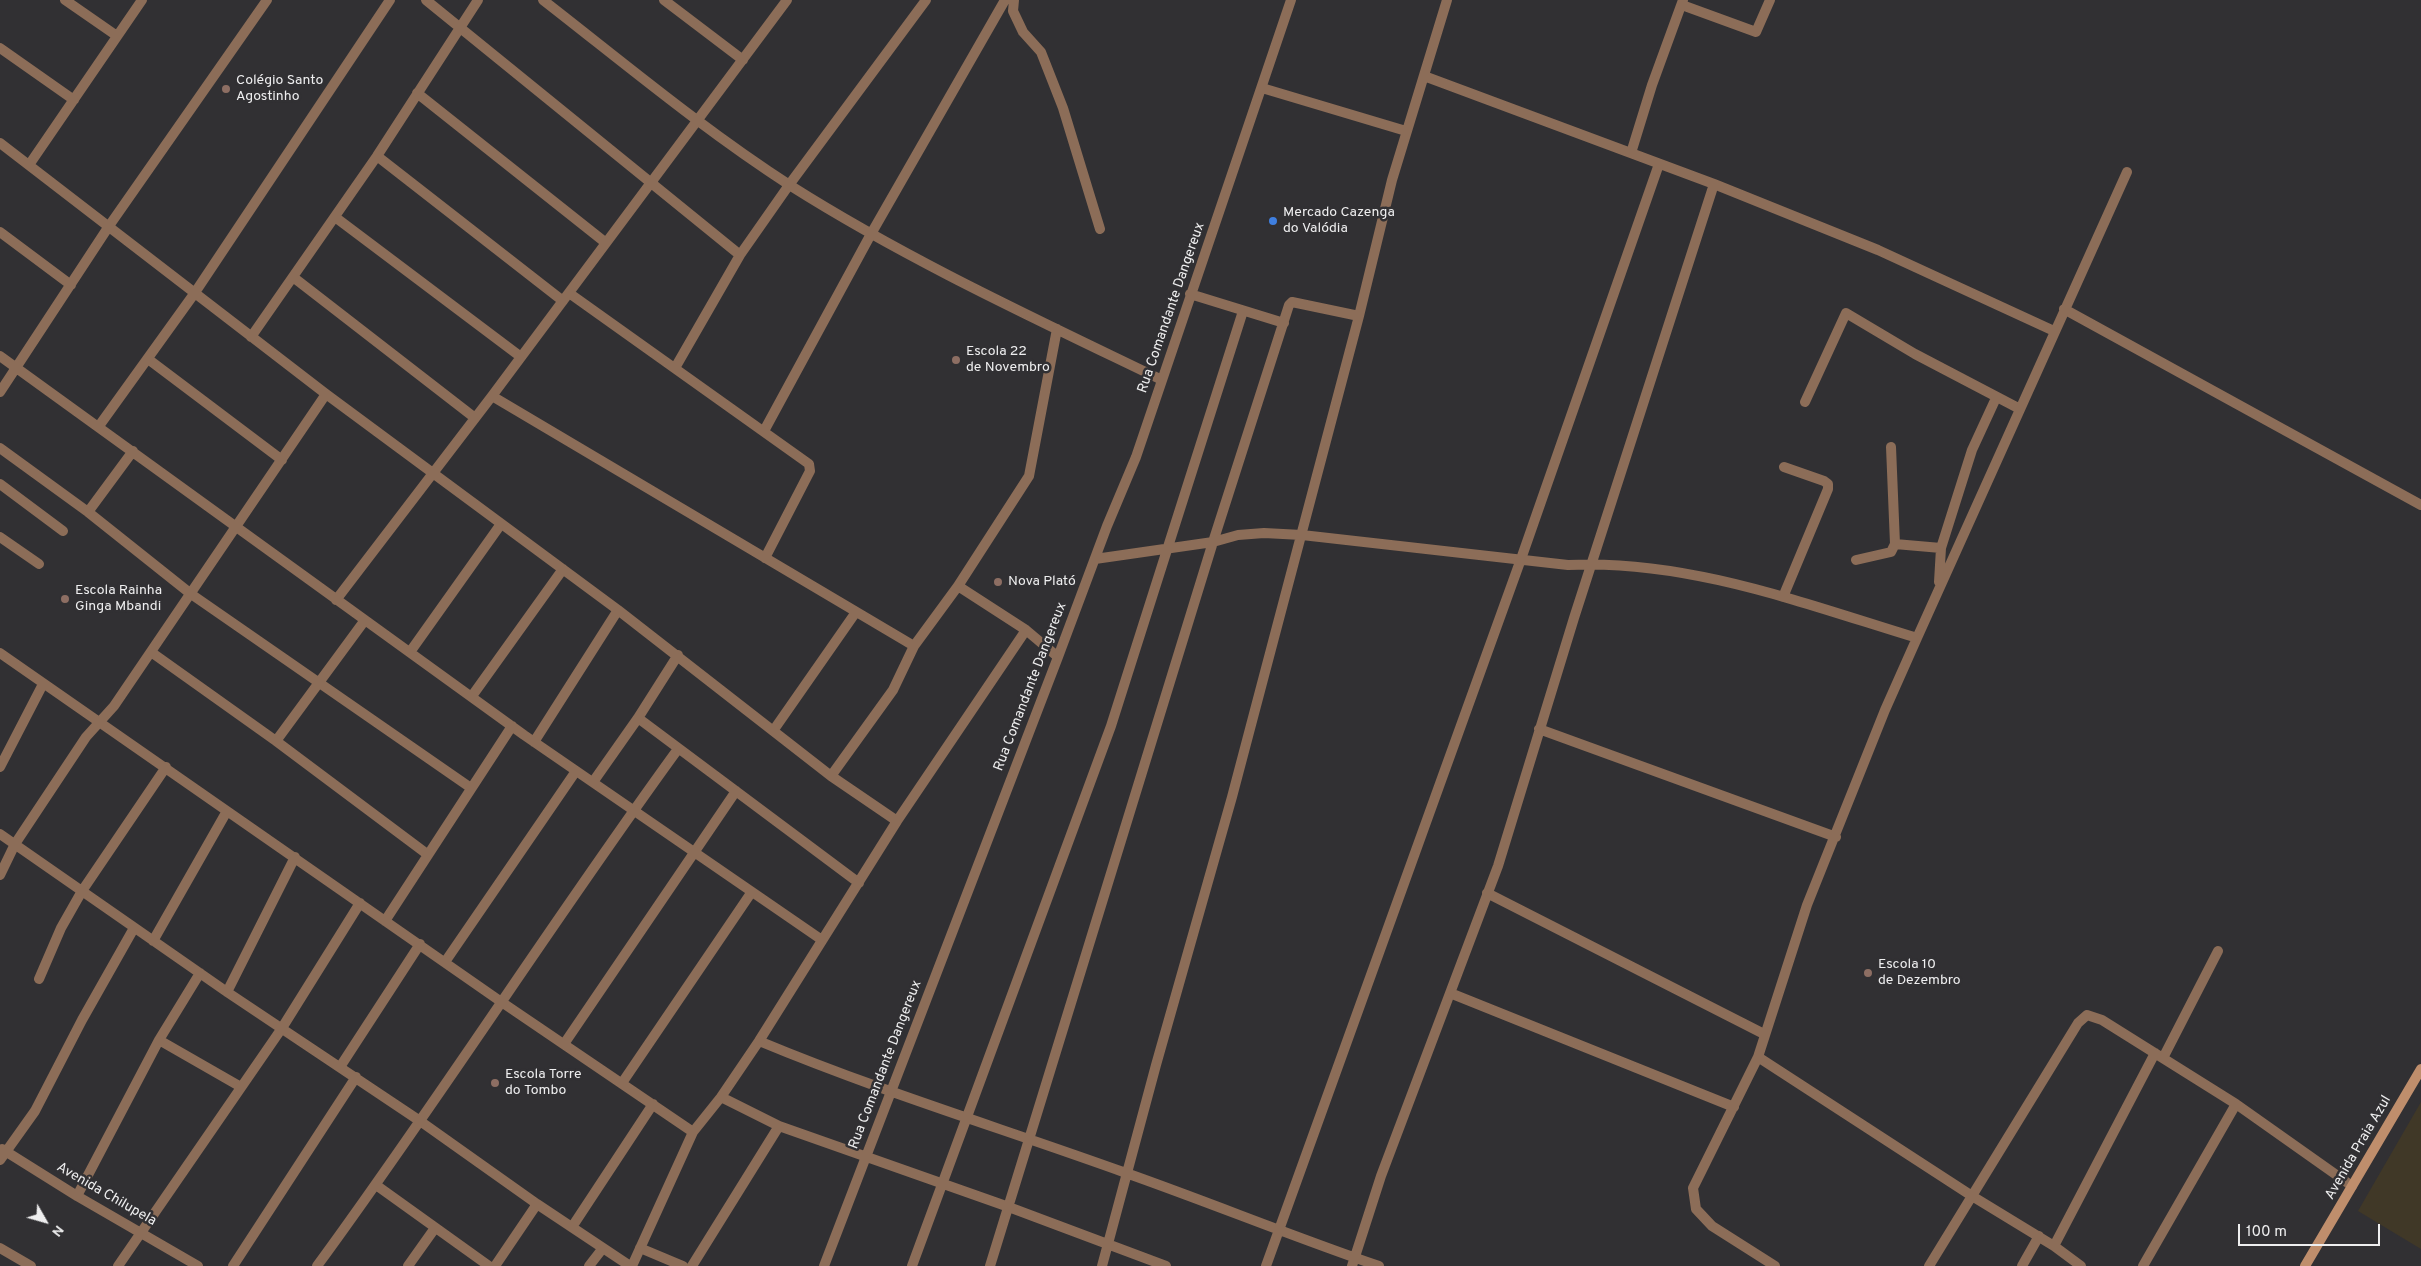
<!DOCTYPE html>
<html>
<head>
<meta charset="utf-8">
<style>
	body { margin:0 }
	#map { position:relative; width:2421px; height:1266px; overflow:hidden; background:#313033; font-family:Overpass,sans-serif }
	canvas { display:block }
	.north { position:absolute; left:20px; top:1196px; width:50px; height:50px; -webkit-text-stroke:4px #313033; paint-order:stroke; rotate:128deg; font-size:14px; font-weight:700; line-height:20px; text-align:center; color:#eeeeef }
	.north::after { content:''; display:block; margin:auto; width:18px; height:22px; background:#eeeeef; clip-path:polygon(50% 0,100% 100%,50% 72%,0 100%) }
	.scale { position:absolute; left:2238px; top:1224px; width:142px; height:22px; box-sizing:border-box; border:2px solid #eeeeef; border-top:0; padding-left:6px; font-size:15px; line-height:18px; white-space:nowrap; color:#eeeeef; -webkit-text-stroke:4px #313033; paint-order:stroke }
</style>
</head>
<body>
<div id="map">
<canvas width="2421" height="1266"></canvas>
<div class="north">N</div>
<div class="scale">100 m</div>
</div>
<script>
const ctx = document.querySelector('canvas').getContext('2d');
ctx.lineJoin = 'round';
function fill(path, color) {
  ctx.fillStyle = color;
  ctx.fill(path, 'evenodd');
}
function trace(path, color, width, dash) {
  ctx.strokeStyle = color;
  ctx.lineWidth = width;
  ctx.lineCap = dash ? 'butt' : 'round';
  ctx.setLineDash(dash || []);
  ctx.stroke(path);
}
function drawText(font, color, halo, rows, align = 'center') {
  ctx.font = font + ' Overpass,sans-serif';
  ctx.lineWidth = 5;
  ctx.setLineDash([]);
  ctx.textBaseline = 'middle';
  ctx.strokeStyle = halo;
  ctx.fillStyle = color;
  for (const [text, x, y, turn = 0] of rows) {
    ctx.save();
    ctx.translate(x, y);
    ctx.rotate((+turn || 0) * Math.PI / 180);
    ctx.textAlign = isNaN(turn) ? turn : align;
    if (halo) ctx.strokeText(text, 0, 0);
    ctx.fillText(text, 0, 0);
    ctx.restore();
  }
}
fill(new Path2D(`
	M 2421,1102 L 2421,1249 L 2358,1211 Z`), '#403827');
trace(new Path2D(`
	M 65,0 L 117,36
	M 426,0 L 740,255
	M 543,0 C 624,63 704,130 791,186 C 908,260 1036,319 1162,380
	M 664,0 L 743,60
	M 1014,0 L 1013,11 L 1023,32 L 1041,52 L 1063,108 L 1100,229
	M 1682,5 L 1756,32 L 1770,0
	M 0,48 L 74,100
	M 1424,76 L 1714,184 L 1878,250 L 2054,331
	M 1262,88 L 1406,131
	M 417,93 L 606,243
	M 0,143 L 326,394 L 618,610 L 831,776 L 897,821
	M 1631,153 L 1652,85 L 1683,0
	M 377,156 L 563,301
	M 29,165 L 142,0
	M 335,217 L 521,357
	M 0,232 L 71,285
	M 293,277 L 475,418
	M 569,293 L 809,464 L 810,471 L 765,558
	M 1190,294 L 1284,323
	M 2064,309 L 2421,505
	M 251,337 L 377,156 L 478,0
	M 0,356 L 524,735 L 822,940
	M 148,359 L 282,460
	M 675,368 L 740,255 L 789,185 L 926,0
	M 0,392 L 109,226 L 267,0
	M 492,396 L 914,646
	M 1805,402 L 1846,313 L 1915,354 L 2020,409
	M 99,426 L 194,294 L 390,0
	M 764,431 L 871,234 L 1005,0
	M 1891,447 L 1895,544 L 1941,548
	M 0,448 L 88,512 L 191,594 L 471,788
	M 0,484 L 63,531
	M 88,512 L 133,451
	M 0,537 L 39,564
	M 1095,559 L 1213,542 L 1238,535 L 1264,533 L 1302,535 L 1568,565 C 1687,559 1805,604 1917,638 L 1885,710 L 1807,905 L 1758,1057 L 1693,1188 L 1696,1209 L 1712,1226 L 1775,1266
	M 1856,560 L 1891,552 L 1895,544
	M 1939,582 L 1941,548 L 1972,450 L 1996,398
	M 958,586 L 1026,630 L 1058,657
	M 1783,597 L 1828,489 L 1828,484 L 1824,481 L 1784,467
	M 336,600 L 492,396 L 787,0
	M 1917,638 L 2127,172
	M 151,652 L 276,741 L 427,854
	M 410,652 L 501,524
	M 0,653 L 500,1001 L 693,1132
	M 678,655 L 638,718 L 859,883
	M 472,696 L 563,569
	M 1539,729 L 1836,837
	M 773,731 L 856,612
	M 276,741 L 365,620
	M 534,742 L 618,610
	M 0,767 L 43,684
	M 831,776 L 893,690 L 914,646 L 958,586 L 1029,476 L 1057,329
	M 593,782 L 638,718
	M 0,834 L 227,992 L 420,1121 L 537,1204 L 630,1266
	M 0,875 L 15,844 L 86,737 L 114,706 L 326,394
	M 1487,893 L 1764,1034
	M 385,921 L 512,726
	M 153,941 L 227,811
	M 445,962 L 576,771
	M 39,979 L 61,928 L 82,891 L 166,767
	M 227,992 L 295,857
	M 1450,993 L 1734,1107
	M 159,1040 L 241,1087
	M 759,1041 C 879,1091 1004,1129 1126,1173 C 1211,1203 1294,1237 1379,1266
	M 564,1044 L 736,791
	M 1758,1057 L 1972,1196 L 2054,1246 L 2081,1266
	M 2163,1058 L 2218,951
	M 340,1067 L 420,944
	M 622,1083 L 751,893
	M 721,1097 L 779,1126 L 1006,1206 L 1166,1266
	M 2,1149 L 77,1196 L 198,1266
	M 0,1160 L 35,1111 L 82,1020 L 134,928
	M 376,1185 L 489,1266
	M 77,1196 L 159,1040 L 200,973
	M 572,1227 L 653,1104
	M 2054,1246 L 2155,1053
	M 0,1248 L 31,1266
	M 640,1248 L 683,1266
	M 118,1266 L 282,1028 L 360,903
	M 233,1266 L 356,1077
	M 317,1266 C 441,1097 554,919 678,749
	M 408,1266 L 435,1228
	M 495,1266 L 537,1204
	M 589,1266 L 603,1248
	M 632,1266 L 693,1132 L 721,1097 L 759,1041 L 897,821 L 1026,630
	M 692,1266 L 779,1126
	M 824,1266 L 1058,657 L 1107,526 L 1136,457 L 1291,0
	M 912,1266 L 1111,726 L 1243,311
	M 990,1266 L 1213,542 L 1289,305 L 1292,302 L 1359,316
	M 1102,1266 L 1156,1065 L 1232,797 L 1359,316 L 1392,180 L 1447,0
	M 1266,1266 L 1521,559 L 1659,164
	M 1352,1266 L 1381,1176 L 1498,866 L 1574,618 L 1714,184
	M 1929,1266 L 2078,1023 L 2087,1015 L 2102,1020 L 2236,1104 L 2352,1186
	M 2022,1266 L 2039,1236
	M 2143,1266 L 2236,1104`), '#8c6d58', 10);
trace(new Path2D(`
	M 2305,1266 L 2421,1069`), '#bf8e6c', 10);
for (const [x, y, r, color] of [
	[226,89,5,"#8d6e63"],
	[1273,221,5,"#3f7fe0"],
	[956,360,5,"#8d6e63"],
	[998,582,5,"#8d6e63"],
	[65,599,5,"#8d6e63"],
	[1868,973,5,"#8d6e63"],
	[495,1083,5,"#8d6e63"]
]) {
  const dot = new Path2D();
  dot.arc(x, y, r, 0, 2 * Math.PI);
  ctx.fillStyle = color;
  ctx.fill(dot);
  trace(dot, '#313033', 2);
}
drawText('14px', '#eeeeef', '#313033', [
	["Colégio Santo",236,81],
	["Agostinho",236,97],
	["Mercado Cazenga",1283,213],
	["do Valódia",1283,229],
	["Escola 22",966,352],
	["de Novembro",966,368],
	["Nova Plató",1008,582],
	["Escola Rainha",75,591],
	["Ginga Mbandi",75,607],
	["Escola 10",1878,965],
	["de Dezembro",1878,981],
	["Escola Torre",505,1075],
	["do Tombo",505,1091]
], 'left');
drawText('14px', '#eeeeef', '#313033', [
	["Rua Comandante Dangereux",1172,308,-71],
	["Rua Comandante Dangereux",1031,687,-69],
	["Rua Comandante Dangereux",886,1065,-69],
	["Avenida Praia Azul",2359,1148,-60],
	["Avenida Chilupela",106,1195,30]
]);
</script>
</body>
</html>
